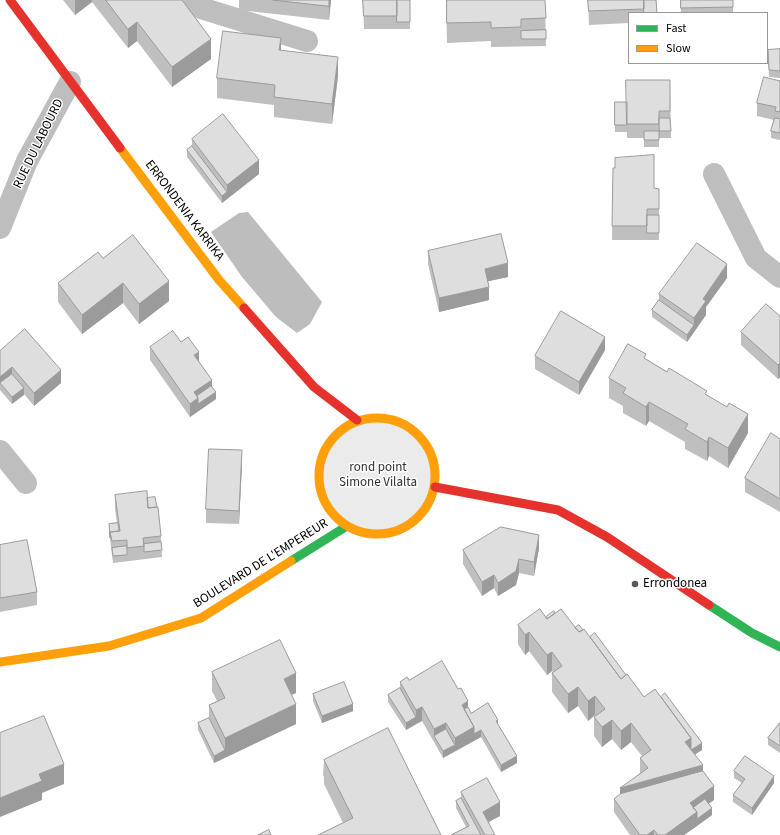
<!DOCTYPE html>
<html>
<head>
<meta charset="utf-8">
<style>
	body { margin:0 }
	#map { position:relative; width:780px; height:835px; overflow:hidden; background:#fff; font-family:"Source Sans 3",sans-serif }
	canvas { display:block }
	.legend { position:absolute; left:628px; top:12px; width:140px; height:52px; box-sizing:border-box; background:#fff; border:1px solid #999; margin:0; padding:5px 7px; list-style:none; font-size:12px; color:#000 }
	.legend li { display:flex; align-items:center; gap:8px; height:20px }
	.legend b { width:20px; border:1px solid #999 }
</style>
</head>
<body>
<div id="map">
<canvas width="780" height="835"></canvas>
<ul class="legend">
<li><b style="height:5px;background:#30b455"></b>Fast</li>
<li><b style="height:5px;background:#ff9f0a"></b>Slow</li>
</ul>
</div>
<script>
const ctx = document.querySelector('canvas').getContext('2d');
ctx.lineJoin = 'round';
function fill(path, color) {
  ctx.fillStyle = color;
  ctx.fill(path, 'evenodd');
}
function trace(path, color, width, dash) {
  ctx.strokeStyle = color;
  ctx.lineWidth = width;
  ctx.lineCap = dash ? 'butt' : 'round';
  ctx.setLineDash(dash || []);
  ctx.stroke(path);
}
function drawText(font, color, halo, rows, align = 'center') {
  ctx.font = font + ' "Source Sans 3",sans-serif';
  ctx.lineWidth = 3;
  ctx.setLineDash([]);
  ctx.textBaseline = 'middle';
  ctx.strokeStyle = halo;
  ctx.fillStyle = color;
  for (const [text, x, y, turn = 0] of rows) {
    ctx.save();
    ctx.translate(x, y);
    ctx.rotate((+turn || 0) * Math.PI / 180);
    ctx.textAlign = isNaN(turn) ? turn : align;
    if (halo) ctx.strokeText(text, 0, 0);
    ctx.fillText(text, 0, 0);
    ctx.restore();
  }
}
fill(new Path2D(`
	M319 476a58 58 0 1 1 116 0a58 58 0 1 1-116 0Z`), '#ebebeb');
fill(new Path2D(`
	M 248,212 L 322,302 L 310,324 L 297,333 L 276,317 L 242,277 L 211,232 L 239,213 Z`), '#bdbdbd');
trace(new Path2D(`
	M 192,0 L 201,8 L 307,41
	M 714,174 L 756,258 L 780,277
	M 0,228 L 27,161 L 70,82
	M 0,451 L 26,483`), '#bebebe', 22);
trace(new Path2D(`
	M 291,561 L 347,526
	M 709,605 L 752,633 L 780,647`), '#30b455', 9);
trace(new Path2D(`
	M 120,148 L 219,280 L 244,308
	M319 476a58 58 0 1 1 116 0a58 58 0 1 1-116 0Z
	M 0,662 L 109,646 L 201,618 L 291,561`), '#ff9f0a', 9);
trace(new Path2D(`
	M 10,0 L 120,148
	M 244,308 L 314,387 L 357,420
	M 435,487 L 558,510 L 607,537 L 709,605`), '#e5322d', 9);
fill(new Path2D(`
	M 63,0 L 182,0 L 211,59 L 172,87 L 137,41 L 128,48 L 92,2 L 75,15 Z
	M 239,0 L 331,0 L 329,20 L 239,10 Z
	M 363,0 L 410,0 L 410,29 L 364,29 Z
	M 446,0 L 545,0 L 546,46 L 491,47 L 491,41 L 447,43 Z
	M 588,0 L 656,0 L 657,13 L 629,13 L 629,23 L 589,25 Z
	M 680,0 L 733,0 L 733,13 L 681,13 Z
	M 780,49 L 780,78 L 769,77 L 768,50 Z
	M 281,50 L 338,76 L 332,124 L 274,117 L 274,105 L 217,98 L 217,78 Z
	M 670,80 L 671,138 L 659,138 L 659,147 L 644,147 L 644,138 L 627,138 L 627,132 L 615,132 L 615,102 L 626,102 Z
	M 780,81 L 780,140 L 771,138 L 771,131 L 774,120 L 757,116 L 757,103 Z
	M 192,139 L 259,174 L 222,203 L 187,157 L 187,150 L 192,146 Z
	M 613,168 L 654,188 L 659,189 L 659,240 L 612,240 Z
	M 428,251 L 508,277 L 488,281 L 489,300 L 439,312 L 428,264 Z
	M 103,258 L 169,301 L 139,324 L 123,303 L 82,334 L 58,302 L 58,283 Z
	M 727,278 L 706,307 L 706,315 L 687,342 L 652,317 L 652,310 L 659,300 L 659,294 Z
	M 780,316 L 780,377 L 778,379 L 741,345 L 741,332 Z
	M 181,342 L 199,361 L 212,386 L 216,399 L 190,417 L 150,360 L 150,347 Z
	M 605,350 L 579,395 L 535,369 L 535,356 Z
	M 0,351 L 61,383 L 34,406 L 24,394 L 12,404 L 0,390 Z
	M 646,359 L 707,395 L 748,433 L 728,468 L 709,456 L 707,461 L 685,449 L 685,442 L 649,421 L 646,426 L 623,413 L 623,406 L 609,398 L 609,378 Z
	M 780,439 L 780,512 L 745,492 L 745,478 Z
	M 242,464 L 239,524 L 206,523 L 206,509 Z
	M 115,495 L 147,498 L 161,536 L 162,557 L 113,563 L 109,531 L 109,524 L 117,523 L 115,509 Z
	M 0,545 L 37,592 L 37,605 L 0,612 Z
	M 539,548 L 534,576 L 519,573 L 516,585 L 498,596 L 494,588 L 482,596 L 463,564 L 463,550 Z
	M 555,613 L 575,628 L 583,630 L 626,675 L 644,697 L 702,750 L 695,754 L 703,771 L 714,800 L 709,803 L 712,815 L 684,835 L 630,835 L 614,812 L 614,799 L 620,794 L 640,773 L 640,758 L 642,756 L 631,742 L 621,750 L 612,739 L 602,747 L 594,736 L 594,717 L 596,716 L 595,715 L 588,721 L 578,706 L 568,713 L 552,692 L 552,673 L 553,672 L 552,671 L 547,675 L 529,651 L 525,655 L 518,644 L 518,625 L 546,617 Z
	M 212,672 L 296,693 L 291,695 L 296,724 L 214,763 L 198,730 L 198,723 L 209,718 L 209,705 L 217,701 L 212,691 Z
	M 409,680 L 468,707 L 471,713 L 498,726 L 517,763 L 501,772 L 481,737 L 443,758 L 422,721 L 406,730 L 388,702 L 388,695 L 400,688 L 400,682 Z
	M 313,694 L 353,711 L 322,723 L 313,701 Z
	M 780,723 L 780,753 L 768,745 L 768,738 Z
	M 324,760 L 441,835 L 343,823 L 324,784 L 324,777 L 323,775 Z
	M 734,771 L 774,783 L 752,815 L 733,802 L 733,795 L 742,783 L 734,778 Z
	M 461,792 L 500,816 L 488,822 L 495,835 L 451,835 L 466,827 L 456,808 L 456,801 L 461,798 Z`), '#bfbfbf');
fill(new Path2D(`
	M 75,0 L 92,0 L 92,2 L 75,15 Z
	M 329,0 L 331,0 L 329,20 Z
	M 137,22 L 137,41 L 128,48 L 128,29 Z
	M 281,38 L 281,57 L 279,50 Z
	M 211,39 L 211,59 L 172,87 L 172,67 Z
	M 338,57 L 338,76 L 332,124 L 332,104 Z
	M 259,160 L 259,174 L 222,203 L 222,196 L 227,192 L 227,185 Z
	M 508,263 L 508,277 L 485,282 L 485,269 Z
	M 727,264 L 727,278 L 706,307 L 706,315 L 687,342 L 687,335 L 694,325 L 694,318 L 703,299 Z
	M 169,281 L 169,301 L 139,324 L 139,304 Z
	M 123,283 L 123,303 L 82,334 L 82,315 Z
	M 489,287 L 489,300 L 439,312 L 439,298 Z
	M 605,337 L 605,350 L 579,395 L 579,382 Z
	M 199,352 L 199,366 L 194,355 Z
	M 780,363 L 780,377 L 778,379 L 778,365 Z
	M 12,367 L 12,381 L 0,383 L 0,390 L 0,377 Z
	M 61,370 L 61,383 L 34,406 L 34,393 Z
	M 212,380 L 212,393 L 216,392 L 216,399 L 190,417 L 190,404 L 194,392 Z
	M 24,388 L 24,395 L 12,404 L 12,397 Z
	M 649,402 L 649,421 L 646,426 L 646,407 Z
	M 748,414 L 748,433 L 728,468 L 728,448 Z
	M 709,437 L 709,456 L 707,461 L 707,442 Z
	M 242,450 L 242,464 L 239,524 L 239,511 Z
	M 539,535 L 539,548 L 534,576 L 534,562 Z
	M 519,559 L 519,573 L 516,585 L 498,596 L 498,583 Z
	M 494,575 L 494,588 L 482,596 L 482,582 Z
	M 529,632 L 529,651 L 525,655 L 525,635 Z
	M 552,652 L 552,671 L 547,675 L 547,655 Z
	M 296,673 L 296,693 L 284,698 L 284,679 Z
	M 578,687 L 578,706 L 568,713 L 568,694 Z
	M 595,696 L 595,715 L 588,721 L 588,701 Z
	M 468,701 L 468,714 L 462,705 Z
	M 296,704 L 296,724 L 214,763 L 214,756 L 225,750 L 225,738 Z
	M 353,704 L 353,711 L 322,723 L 322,716 Z
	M 422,707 L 422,721 L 416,724 L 416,710 Z
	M 416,717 L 416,724 L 406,730 L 406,723 Z
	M 498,720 L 498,727 L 496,721 Z
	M 612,720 L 612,739 L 602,747 L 602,727 Z
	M 446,723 L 446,736 L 434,736 L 434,729 Z
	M 631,723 L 631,742 L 621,750 L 621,731 Z
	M 474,727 L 481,730 L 481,737 L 443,758 L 443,751 L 455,745 L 455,738 Z
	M 691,738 L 702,743 L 702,750 L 685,761 L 685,742 Z
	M 517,756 L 517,763 L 501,772 L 501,765 Z
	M 64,764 L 64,784 L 42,793 L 42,800 L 0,817 L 0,798 L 39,774 Z
	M 703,765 L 703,785 L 620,807 L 620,788 Z
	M 774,776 L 774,783 L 752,815 L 752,808 Z
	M 714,786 L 714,800 L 697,812 L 697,826 L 684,835 L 665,835 L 690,803 Z
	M 500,802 L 500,816 L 483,825 L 483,812 Z
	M 712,808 L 712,815 L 697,826 L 697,819 Z
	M 654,830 L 654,835 L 647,835 Z`), '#9b9b9b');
const building = new Path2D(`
	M 106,0 L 182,0 L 211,39 L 172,67 L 137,22 L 128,29 Z
	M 273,0 L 329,0 L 329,6 Z
	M 363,0 L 397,0 L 397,16 L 364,16 Z
	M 397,0 L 410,0 L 410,22 L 397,22 Z
	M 447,0 L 545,0 L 546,18 L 521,19 L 521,27 L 491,28 L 491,22 L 447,23 Z
	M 588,0 L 644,0 L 644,9 L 589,11 Z
	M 644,0 L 656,0 L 657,13 L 644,13 Z
	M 681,0 L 733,0 L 733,7 L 681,8 Z
	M 546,30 L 546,39 L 521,39 L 521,31 Z
	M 223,31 L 281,38 L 279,50 L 338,57 L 332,104 L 274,97 L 275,85 L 217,78 Z
	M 780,49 L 780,71 L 769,70 L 768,50 Z
	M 764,77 L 780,81 L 780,112 L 775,111 L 776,107 L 757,103 Z
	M 626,80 L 670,80 L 670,111 L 659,111 L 659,124 L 627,124 Z
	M 615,102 L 627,102 L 627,125 L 615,125 Z
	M 223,114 L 259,160 L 227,185 L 192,139 Z
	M 659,118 L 670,118 L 671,131 L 659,131 L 659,140 L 644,140 L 644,131 L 659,131 Z
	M 775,118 L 780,119 L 780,133 L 771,131 Z
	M 192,146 L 227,192 L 222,196 L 187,150 Z
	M 654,155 L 654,188 L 659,189 L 659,209 L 647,209 L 647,226 L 612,226 L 613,168 L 615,168 L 615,158 Z
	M 647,215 L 659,215 L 659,233 L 647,233 Z
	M 501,234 L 508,263 L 485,269 L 489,287 L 439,298 L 428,251 Z
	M 133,235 L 169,281 L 139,304 L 123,283 L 82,315 L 58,283 L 98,252 L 103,258 Z
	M 697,243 L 727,264 L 703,299 L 706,301 L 694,318 L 659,294 Z
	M 659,300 L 694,325 L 687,335 L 652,310 Z
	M 766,304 L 780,316 L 780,363 L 778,365 L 741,332 Z
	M 561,311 L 605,337 L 579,382 L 535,356 Z
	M 25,329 L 61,370 L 34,393 L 12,367 L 0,377 L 0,351 Z
	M 173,331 L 181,342 L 188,337 L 199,352 L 194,355 L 212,380 L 194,392 L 198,398 L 190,404 L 150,347 Z
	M 628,344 L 646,354 L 644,358 L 667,372 L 669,368 L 707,391 L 705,394 L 727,407 L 729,403 L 748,414 L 728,448 L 709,437 L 707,442 L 685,429 L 688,424 L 649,402 L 646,407 L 623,393 L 626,388 L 609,378 Z
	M 12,374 L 24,388 L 12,397 L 0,383 Z
	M 211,386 L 216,392 L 198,404 L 198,398 L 197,396 Z
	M 771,433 L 780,439 L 780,499 L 745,478 Z
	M 209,449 L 242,450 L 239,511 L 206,509 Z
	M 147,491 L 148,508 L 158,507 L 161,536 L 143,538 L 144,546 L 127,548 L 127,540 L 112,541 L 110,532 L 120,531 L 115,495 Z
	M 155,497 L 157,507 L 148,508 L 147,498 Z
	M 118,523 L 119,531 L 110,532 L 110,538 L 109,524 Z
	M 501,527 L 539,535 L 534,562 L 519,559 L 516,571 L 498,583 L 494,575 L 482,582 L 463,550 Z
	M 27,540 L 37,592 L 0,598 L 0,545 Z
	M 161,542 L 162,550 L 144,552 L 144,544 Z
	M 127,546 L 127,555 L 113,556 L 112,548 Z
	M 540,609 L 547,619 L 561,609 L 579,632 L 584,629 L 621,679 L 627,674 L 644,697 L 655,689 L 691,738 L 685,742 L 703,765 L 620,788 L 648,768 L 640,758 L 651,750 L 631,723 L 621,731 L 612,720 L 602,727 L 594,717 L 605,709 L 595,696 L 588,701 L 578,687 L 568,694 L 552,673 L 562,666 L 552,652 L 547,655 L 529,632 L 525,635 L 518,625 Z
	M 554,611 L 555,613 L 547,619 L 546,617 Z
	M 579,625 L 583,630 L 579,632 L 575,628 Z
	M 595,633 L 626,675 L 621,679 L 590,637 Z
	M 280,640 L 296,673 L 284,679 L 296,704 L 225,738 L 209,705 L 225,698 L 212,672 Z
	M 442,661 L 458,689 L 461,688 L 468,701 L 462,705 L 474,727 L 455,738 L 446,723 L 434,729 L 422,707 L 416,710 L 400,682 L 407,677 L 409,680 Z
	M 344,682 L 353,704 L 322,716 L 313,694 Z
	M 400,688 L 416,717 L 406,723 L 388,695 Z
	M 665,693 L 702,743 L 691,750 L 691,738 L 661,697 Z
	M 488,703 L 498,720 L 496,721 L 517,756 L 501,765 L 481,730 L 474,734 L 474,727 L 464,709 L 468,707 L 471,713 Z
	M 44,716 L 64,764 L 39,774 L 42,781 L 0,798 L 0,733 Z
	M 209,718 L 225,750 L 214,756 L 198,723 Z
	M 780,723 L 780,746 L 768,738 Z
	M 388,728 L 441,835 L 318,835 L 353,818 L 324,760 Z
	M 446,729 L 455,745 L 443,751 L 434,736 Z
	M 745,756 L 774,776 L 752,808 L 733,795 L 745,779 L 734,771 Z
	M 703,771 L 714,786 L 690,803 L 697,812 L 665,835 L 658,835 L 654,830 L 647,835 L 640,835 L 614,799 L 620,794 Z
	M 487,778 L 500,802 L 483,812 L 495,835 L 485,835 L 461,792 Z
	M 461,798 L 481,835 L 451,835 L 469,826 L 456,801 Z
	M 705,799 L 712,808 L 697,819 L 697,812 L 693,808 Z
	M 269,830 L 271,835 L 258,835 Z`);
fill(building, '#dedede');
trace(building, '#9b9b9b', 1);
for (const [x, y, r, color] of [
	[635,584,4,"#595959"]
]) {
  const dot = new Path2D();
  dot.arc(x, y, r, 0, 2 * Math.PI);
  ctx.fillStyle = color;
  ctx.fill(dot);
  trace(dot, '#fff', 1.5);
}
drawText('13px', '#000', '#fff', [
	["RUE DU LABOURD",39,144,-64],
	["ERRONDENIA KARRIKA",184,211,53],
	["BOULEVARD DE L'EMPEREUR",261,564,-32]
]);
drawText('13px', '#313131', '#fff', [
	["rond point",378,468],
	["Simone Vilalta",378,483]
]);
drawText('13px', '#000', '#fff', [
	["Errondonea",643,584]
], 'left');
</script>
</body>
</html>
